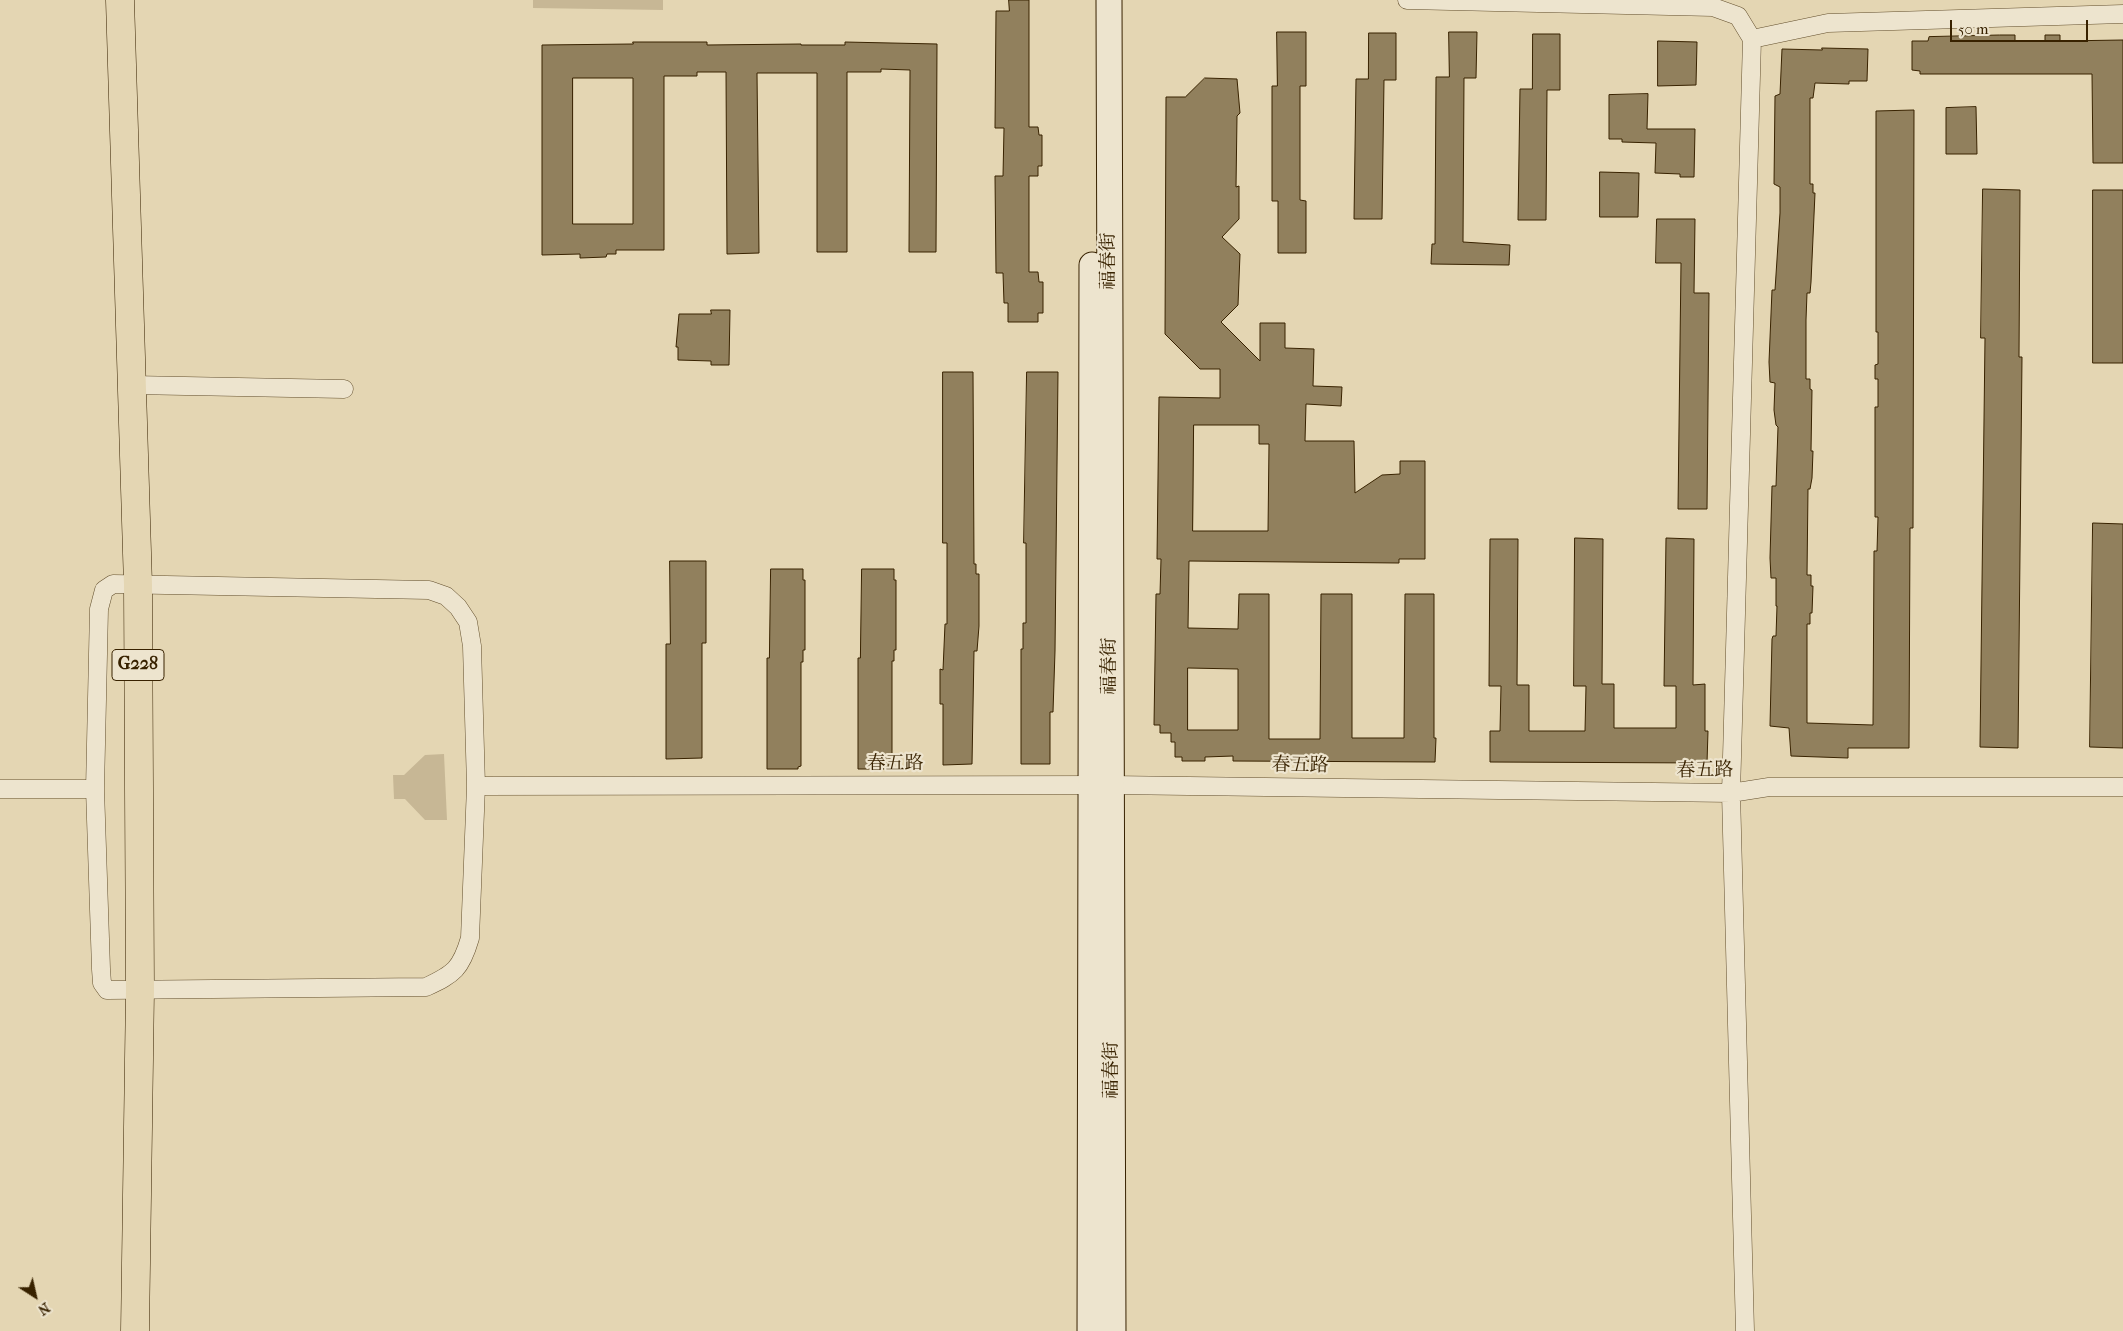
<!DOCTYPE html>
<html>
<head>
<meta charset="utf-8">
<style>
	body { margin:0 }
	#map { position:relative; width:2123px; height:1331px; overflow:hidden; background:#e4d6b3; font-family:"IM FELL French Canon",serif }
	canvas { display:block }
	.north { position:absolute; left:10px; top:1271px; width:50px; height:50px; -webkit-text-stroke:4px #ede4ce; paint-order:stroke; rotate:145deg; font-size:14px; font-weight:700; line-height:20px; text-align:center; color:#382200 }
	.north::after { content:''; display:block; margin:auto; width:18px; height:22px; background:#382200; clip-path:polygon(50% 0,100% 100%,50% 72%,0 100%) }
	.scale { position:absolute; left:1950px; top:20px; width:138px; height:22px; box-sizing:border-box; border:2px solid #382200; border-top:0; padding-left:6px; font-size:15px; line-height:18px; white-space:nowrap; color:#382200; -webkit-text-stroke:4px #ede4ce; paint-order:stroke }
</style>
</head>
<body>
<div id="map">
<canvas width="2123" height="1331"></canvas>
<div class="north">N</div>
<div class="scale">50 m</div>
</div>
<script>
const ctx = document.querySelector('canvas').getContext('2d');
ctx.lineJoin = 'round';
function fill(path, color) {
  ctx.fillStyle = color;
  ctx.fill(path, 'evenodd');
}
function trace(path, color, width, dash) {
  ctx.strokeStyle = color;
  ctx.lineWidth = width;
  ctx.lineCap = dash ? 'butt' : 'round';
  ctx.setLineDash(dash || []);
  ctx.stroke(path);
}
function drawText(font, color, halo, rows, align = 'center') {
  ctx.font = font + ' "IM FELL French Canon","Noto Serif KR",serif';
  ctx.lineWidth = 4.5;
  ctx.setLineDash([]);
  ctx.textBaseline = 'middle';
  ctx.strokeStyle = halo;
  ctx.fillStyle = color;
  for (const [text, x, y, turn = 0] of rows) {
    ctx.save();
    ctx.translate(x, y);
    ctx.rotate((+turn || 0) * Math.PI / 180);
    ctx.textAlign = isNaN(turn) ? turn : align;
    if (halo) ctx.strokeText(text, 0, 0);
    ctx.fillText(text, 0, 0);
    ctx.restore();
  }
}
fill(new Path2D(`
	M 533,0 L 663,0 L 663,10 L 533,8 Z
	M 444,754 L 447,820 L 425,820 L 405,799 L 394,799 L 393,775 L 404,775 L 425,755 Z`), '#c7b795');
const building = new Path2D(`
	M 1009,0 L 1029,0 L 1029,127 L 1038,127 L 1039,135 L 1042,135 L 1042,166 L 1038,166 L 1038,176 L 1029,176 L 1029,272 L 1038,272 L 1039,282 L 1043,282 L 1043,313 L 1038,313 L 1038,322 L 1008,322 L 1008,303 L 1004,303 L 1003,273 L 996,273 L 995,176 L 1003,176 L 1004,128 L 995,128 L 996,11 L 1009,11 Z
	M 1277,32 L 1306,32 L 1306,86 L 1300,86 L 1300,200 L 1306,201 L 1306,253 L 1278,253 L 1278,201 L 1272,201 L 1272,86 L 1277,86 Z
	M 1449,32 L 1477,32 L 1476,78 L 1464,78 L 1463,242 L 1510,245 L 1509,265 L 1431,264 L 1432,244 L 1435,244 L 1436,77 L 1449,77 Z
	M 1369,33 L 1396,33 L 1396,80 L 1384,80 L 1382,219 L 1354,219 L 1356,79 L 1368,79 Z
	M 1533,34 L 1560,34 L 1560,90 L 1547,90 L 1546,220 L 1518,220 L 1520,89 L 1532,89 Z
	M 2000,35 L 2015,35 L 2015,41 L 2045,41 L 2045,35 L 2060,35 L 2060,41 L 2123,40 L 2123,163 L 2093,163 L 2092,74 L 1920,74 L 1920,71 L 1912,70 L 1912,41 L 1928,41 L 1929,37 Z
	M 1658,41 L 1697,42 L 1696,85 L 1658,86 Z
	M 633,42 L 707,42 L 707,45 L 801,44 L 801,45 L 845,45 L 845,42 L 937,44 L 936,252 L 909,252 L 910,70 L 881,69 L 881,72 L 847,72 L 847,252 L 817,252 L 817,73 L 757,73 L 759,253 L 727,254 L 726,72 L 697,72 L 697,76 L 664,76 L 664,250 L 616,250 L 616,254 L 607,254 L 606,257 L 580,258 L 580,254 L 542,255 L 542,45 L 633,44 ZM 573,78 L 633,78 L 633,224 L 573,224 Z
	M 1822,48 L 1868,49 L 1867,81 L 1849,81 L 1849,84 L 1815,83 L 1813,98 L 1810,98 L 1810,184 L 1813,184 L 1813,193 L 1815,193 L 1811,282 L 1810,293 L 1807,293 L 1806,320 L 1806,379 L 1810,379 L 1810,389 L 1812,390 L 1811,451 L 1813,451 L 1812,478 L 1810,489 L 1808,489 L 1807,575 L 1811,575 L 1811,586 L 1813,586 L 1812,613 L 1810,613 L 1810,624 L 1807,624 L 1807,723 L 1873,725 L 1874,551 L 1877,551 L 1878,517 L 1875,517 L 1875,407 L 1878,407 L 1878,379 L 1875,379 L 1875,365 L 1878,364 L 1878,332 L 1876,332 L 1876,111 L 1914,110 L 1913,528 L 1910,528 L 1909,748 L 1848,748 L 1848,758 L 1791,756 L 1789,728 L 1770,726 L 1772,639 L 1773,636 L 1776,636 L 1777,606 L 1776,606 L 1776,578 L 1771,578 L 1770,558 L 1772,486 L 1776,486 L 1778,427 L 1776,425 L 1774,410 L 1775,383 L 1770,382 L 1769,362 L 1772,290 L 1775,290 L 1780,213 L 1780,187 L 1774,184 L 1775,96 L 1780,94 L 1782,49 L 1822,50 Z
	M 1205,78 L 1237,79 L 1240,113 L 1237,116 L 1236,187 L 1239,186 L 1239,219 L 1222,237 L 1240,254 L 1238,305 L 1221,322 L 1260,361 L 1260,323 L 1285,323 L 1285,348 L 1314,349 L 1313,386 L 1342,387 L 1341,406 L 1306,404 L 1305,441 L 1354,441 L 1355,493 L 1382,475 L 1400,474 L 1400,461 L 1425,461 L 1425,559 L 1399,559 L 1399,563 L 1189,561 L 1188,628 L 1238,629 L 1239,594 L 1269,594 L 1269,739 L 1320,739 L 1321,594 L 1352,594 L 1352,738 L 1404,738 L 1405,594 L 1434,594 L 1434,738 L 1436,738 L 1435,762 L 1233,761 L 1233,756 L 1205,757 L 1205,761 L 1182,761 L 1182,757 L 1175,757 L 1175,742 L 1171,742 L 1171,733 L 1160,733 L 1160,725 L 1154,725 L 1156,594 L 1160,594 L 1161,559 L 1157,559 L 1159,397 L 1220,398 L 1220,369 L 1200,369 L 1165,334 L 1166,97 L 1185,97 ZM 1194,425 L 1259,425 L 1259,444 L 1269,444 L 1268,531 L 1193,531 ZM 1188,668 L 1238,669 L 1238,730 L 1188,730 Z
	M 1648,94 L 1647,129 L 1695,129 L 1694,177 L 1680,177 L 1680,174 L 1655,173 L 1656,143 L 1622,142 L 1622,139 L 1609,139 L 1609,95 Z
	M 1976,107 L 1977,154 L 1946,154 L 1946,108 Z
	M 1600,172 L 1639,173 L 1638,217 L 1600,217 Z
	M 1983,189 L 2020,190 L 2019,357 L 2022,357 L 2018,748 L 1980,747 L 1985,338 L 1981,338 Z
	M 2093,190 L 2123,190 L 2123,363 L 2093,363 Z
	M 1657,219 L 1695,219 L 1694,293 L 1709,293 L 1707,509 L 1678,509 L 1681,263 L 1656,263 Z
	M 711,310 L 730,310 L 729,365 L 711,365 L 711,361 L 678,360 L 678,347 L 676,347 L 679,314 L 711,314 Z
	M 943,372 L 973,372 L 974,564 L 976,564 L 976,574 L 979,574 L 979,626 L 977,651 L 974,651 L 972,764 L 943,765 L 943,704 L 940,704 L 940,669 L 943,670 L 945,624 L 947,624 L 947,543 L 943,543 Z
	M 1027,372 L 1058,372 L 1055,651 L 1053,712 L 1050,712 L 1050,764 L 1021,764 L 1021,649 L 1023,649 L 1023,623 L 1026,623 L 1026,543 L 1024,543 Z
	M 2093,523 L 2123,524 L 2123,748 L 2090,747 Z
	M 1575,538 L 1603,539 L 1602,684 L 1614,684 L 1614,728 L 1676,728 L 1676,686 L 1664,686 L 1666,538 L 1694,539 L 1693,685 L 1705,684 L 1705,731 L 1708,731 L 1707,763 L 1490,762 L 1490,731 L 1500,731 L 1501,686 L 1489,686 L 1490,539 L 1518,539 L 1517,685 L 1529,685 L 1529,731 L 1585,731 L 1586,686 L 1574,686 Z
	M 670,561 L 706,561 L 706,643 L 702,643 L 702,758 L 666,759 L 666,644 L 670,644 Z
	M 771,569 L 803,569 L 803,580 L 805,580 L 805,650 L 803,650 L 803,662 L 801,662 L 801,766 L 798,767 L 798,769 L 767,769 L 767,658 L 769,658 Z
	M 862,569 L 894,569 L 894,580 L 896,580 L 896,650 L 894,650 L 894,661 L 892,661 L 892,758 L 889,758 L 889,769 L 858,769 L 858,658 L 860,658 Z`);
fill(building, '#91805d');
trace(building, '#382200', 1);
const street = new Path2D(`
	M 1407,0 L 1713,7 L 1738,16 L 1752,39 L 1731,793 L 1745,1331
	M 1752,39 L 1828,23 L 2123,14
	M 132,385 L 344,389
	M 113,584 L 429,590 L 446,596 L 458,607 L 468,622 L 472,646 L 476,786 L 470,938 C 461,969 454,974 426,987 L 107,990 L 102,983 L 101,969 L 95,789 L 99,609 L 104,590 Z
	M 476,786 L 1111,785 L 1731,793 L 1769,787 L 2123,787
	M 0,789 L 95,789`);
const secondary = new Path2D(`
	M 1109,0 L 1113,1331
	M 1090,1331 L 1092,265`);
const highway = new Path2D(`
	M 120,0 L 138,585 L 140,991 L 135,1331`);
trace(street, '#634f2d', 19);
trace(secondary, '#382200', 27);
trace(highway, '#382200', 29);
trace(street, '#ede4ce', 18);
trace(secondary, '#ede4ce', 25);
trace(highway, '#e4d6b3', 28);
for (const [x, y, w] of [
	[138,665,52]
]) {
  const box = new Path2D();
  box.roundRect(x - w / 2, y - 15.5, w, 31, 4);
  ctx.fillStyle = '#ede4ce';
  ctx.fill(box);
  trace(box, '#382200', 1);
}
drawText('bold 18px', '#382200', null, [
	["G228",138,665]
]);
drawText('19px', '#382200', '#ede4ce', [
	["福春街",1109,261,-90],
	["福春街",1110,666,-90],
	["春五路",895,764],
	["春五路",1300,766,1],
	["春五路",1705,771,-1],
	["福春街",1112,1070,-90]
]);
</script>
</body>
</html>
